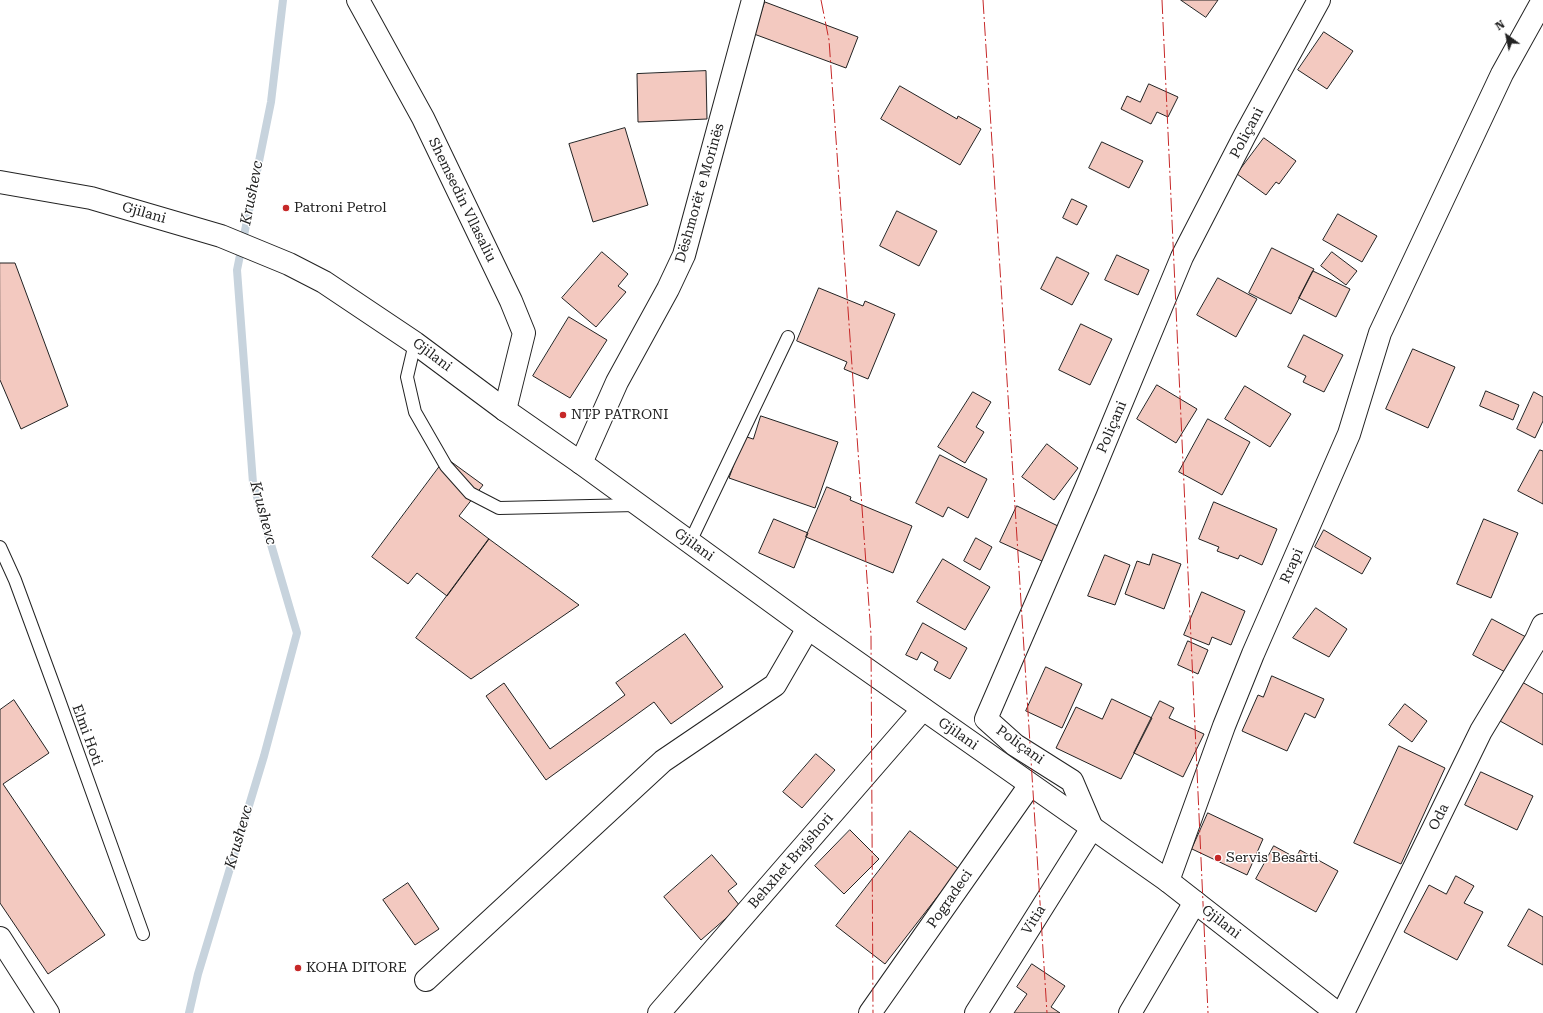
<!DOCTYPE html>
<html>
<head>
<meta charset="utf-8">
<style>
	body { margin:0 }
	#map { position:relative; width:1543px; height:1013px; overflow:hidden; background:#fff; font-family:"Roboto Serif",serif }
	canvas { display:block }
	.north { position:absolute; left:1487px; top:16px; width:40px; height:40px; -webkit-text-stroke:3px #fff; paint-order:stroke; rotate:327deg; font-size:11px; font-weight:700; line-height:16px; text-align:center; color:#222 }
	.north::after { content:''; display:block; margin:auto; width:14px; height:18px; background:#222; clip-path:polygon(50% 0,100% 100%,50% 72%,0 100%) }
</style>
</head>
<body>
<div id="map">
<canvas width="1543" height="1013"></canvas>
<div class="north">N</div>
</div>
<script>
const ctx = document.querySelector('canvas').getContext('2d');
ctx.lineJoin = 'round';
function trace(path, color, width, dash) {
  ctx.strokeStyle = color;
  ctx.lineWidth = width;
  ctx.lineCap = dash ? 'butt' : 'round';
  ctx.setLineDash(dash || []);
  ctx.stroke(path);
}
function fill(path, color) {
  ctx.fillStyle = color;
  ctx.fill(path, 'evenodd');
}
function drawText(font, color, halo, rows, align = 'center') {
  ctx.font = font + ' "Roboto Serif",serif';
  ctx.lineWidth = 3;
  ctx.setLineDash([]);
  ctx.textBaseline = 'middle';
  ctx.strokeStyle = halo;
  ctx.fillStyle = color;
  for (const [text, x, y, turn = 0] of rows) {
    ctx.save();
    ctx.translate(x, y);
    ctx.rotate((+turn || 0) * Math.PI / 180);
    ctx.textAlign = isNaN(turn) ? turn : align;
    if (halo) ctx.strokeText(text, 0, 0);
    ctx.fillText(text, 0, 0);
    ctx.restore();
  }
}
trace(new Path2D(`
	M 189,1013 L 198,974 L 264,756 L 297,633 L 253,483 L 237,270 L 271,102 L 283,0`), '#c7d3dd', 8);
const building = new Path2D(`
	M 1181,0 L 1218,0 L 1206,17 Z
	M 765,2 L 858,37 L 846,68 L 754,34 Z
	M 1324,32 L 1353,51 L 1327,89 L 1298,70 Z
	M 706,71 L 707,119 L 638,122 L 637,74 Z
	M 1149,84 L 1178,97 L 1168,117 L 1157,112 L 1151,124 L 1121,109 L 1127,96 L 1140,102 Z
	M 900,86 L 957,119 L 958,116 L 981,129 L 960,165 L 881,119 Z
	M 625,128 L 648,205 L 593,222 L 569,144 Z
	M 1264,138 L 1296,161 L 1279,184 L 1276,182 L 1266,195 L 1237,174 Z
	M 1102,142 L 1143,161 L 1129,188 L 1089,168 Z
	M 1072,199 L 1087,206 L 1077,225 L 1063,218 Z
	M 897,211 L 937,231 L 919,266 L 880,246 Z
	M 1338,214 L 1377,236 L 1362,262 L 1323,240 Z
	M 1272,248 L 1314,269 L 1291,314 L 1249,293 Z
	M 602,252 L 628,274 L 618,286 L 626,292 L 596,327 L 562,298 Z
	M 1332,252 L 1357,271 L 1346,285 L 1321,266 Z
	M 1117,255 L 1149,270 L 1138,295 L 1105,280 Z
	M 1057,257 L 1089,273 L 1072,305 L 1041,289 Z
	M 0,263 L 15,263 L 68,406 L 21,429 L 0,380 Z
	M 1313,271 L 1350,289 L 1336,317 L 1299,298 Z
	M 1218,278 L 1257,299 L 1236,337 L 1197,315 Z
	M 819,288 L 863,306 L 865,301 L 895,314 L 868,379 L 844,369 L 847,362 L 797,341 Z
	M 569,317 L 607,340 L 570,398 L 533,376 Z
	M 1081,324 L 1112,339 L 1090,385 L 1059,370 Z
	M 1304,335 L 1343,355 L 1324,392 L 1303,382 L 1306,376 L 1288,367 Z
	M 1413,349 L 1455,367 L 1428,428 L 1386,409 Z
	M 1157,385 L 1197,409 L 1176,443 L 1137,419 Z
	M 1245,386 L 1291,414 L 1270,447 L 1225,419 Z
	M 1486,391 L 1519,405 L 1513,420 L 1480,406 Z
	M 973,392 L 991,402 L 976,427 L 984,432 L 965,463 L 938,447 Z
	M 1534,392 L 1543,397 L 1543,421 L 1535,438 L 1517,429 Z
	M 761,416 L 838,442 L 815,508 L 729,478 L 744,436 L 753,439 Z
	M 1208,419 L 1250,442 L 1222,495 L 1179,472 Z
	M 1047,444 L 1078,468 L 1054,500 L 1022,477 Z
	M 1540,450 L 1543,451 L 1543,504 L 1518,491 Z
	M 940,455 L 987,479 L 968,518 L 948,507 L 943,517 L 916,503 Z
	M 446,458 L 483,485 L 459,516 L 489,539 L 447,596 L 417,573 L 408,584 L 372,557 Z
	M 827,487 L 851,497 L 850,500 L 912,526 L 893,573 L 806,537 Z
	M 1214,502 L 1277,529 L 1262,565 L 1240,555 L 1238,559 L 1217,551 L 1219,547 L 1199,539 Z
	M 1017,506 L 1060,527 L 1044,562 L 1000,542 Z
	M 774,519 L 808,533 L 794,568 L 759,553 Z
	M 1484,519 L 1518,533 L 1491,598 L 1457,584 Z
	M 1324,530 L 1371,558 L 1362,574 L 1315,547 Z
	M 976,538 L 992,547 L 980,570 L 964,561 Z
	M 489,539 L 579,605 L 471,679 L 416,638 Z
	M 1153,554 L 1181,564 L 1164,609 L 1125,594 L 1137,561 L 1149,565 Z
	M 1105,555 L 1130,565 L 1115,605 L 1088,596 Z
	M 943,559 L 990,587 L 965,630 L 917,602 Z
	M 1202,592 L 1245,611 L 1231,645 L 1212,637 L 1209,645 L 1184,635 Z
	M 1316,608 L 1347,629 L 1329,657 L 1293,638 Z
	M 1492,619 L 1526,637 L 1507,673 L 1473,655 Z
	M 923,623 L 967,648 L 950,679 L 934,670 L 938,662 L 921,652 L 917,660 L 906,655 Z
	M 685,634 L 723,687 L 671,724 L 654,702 L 546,780 L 486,696 L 504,683 L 550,749 L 625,695 L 616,683 Z
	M 1188,641 L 1208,650 L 1198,674 L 1178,665 Z
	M 1046,667 L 1082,684 L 1062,728 L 1026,711 Z
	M 1272,676 L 1324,699 L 1315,718 L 1305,713 L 1287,751 L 1242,731 L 1258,695 L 1263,697 Z
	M 1522,682 L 1543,694 L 1543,745 L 1500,721 Z
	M 1112,699 L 1152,718 L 1121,779 L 1056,748 L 1076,707 L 1102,719 Z
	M 14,700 L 49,753 L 3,784 L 105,935 L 48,974 L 0,903 L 0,710 Z
	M 1160,701 L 1174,708 L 1169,718 L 1204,734 L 1183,777 L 1134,753 Z
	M 1405,704 L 1427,721 L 1412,742 L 1389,725 Z
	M 1399,746 L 1445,768 L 1401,864 L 1354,843 Z
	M 816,754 L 835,770 L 802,808 L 783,792 Z
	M 1481,772 L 1533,796 L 1517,830 L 1465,805 Z
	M 1208,813 L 1263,839 L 1247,875 L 1192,849 Z
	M 850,830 L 879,859 L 844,894 L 815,866 Z
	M 910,831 L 959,869 L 885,964 L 836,926 Z
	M 1274,846 L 1296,858 L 1300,850 L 1338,871 L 1316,912 L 1256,879 Z
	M 712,855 L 737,884 L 728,891 L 740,906 L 701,940 L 664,897 Z
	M 1456,876 L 1474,886 L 1464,903 L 1483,912 L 1457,960 L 1404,932 L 1429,885 L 1446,894 Z
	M 408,883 L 439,929 L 415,945 L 383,900 Z
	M 1529,909 L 1543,917 L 1543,965 L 1508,946 Z
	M 1032,964 L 1065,986 L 1051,1007 L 1060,1013 L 1014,1013 L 1027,994 L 1017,987 Z`);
fill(building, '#f3c9c0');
trace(building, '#222', 1);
const lane = new Path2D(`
	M 415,343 L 407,377 L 415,412 L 446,466 L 470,493 L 499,508 L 636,505
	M 690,542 L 788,337
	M 0,547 L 15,580 L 58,697 L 143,934`);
const street = new Path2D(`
	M 358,0 L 423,118 L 511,301 L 524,333 L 505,410
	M 581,463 L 617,382 L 668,289 L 684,255 L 753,0
	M 1168,881 L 1224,726 L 1253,654 L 1349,434 L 1380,333 L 1502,74 L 1543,0
	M 0,938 L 48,1013
	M 426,980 L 663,761 L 775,685 L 808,628
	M 659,1013 L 923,709
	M 870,1013 L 1030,785
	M 976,1013 L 1092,828 L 1072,781 L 1015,745 L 986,719 L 1086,488 L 1182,257 L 1245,135 L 1319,0
	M 1130,1013 L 1195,902
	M 1343,1013 L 1481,731 L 1536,640 L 1543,625`);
const primary = new Path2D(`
	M 0,182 L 91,198 L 221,236 L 289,264 L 324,282 L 415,343 L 505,410 L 581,463 L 808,628 L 1168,881 L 1337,1013`);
trace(lane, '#222', 14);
trace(street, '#222', 24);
trace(primary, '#222', 24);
trace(lane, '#fff', 12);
trace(street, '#fff', 22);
trace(primary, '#fff', 22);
trace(new Path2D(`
	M 821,0 L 829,40 L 871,635 L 873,1013
	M 983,0 L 1047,1013
	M 1162,0 L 1208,1013`), '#c62828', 1, [14, 3, 2, 3]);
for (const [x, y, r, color] of [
	[286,208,4,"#c62828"],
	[563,415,4,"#c62828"],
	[1218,858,4,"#c62828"],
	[298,968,4,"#c62828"]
]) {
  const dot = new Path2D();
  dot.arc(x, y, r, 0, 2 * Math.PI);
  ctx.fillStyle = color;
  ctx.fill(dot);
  trace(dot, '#fff', 1.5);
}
drawText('14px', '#222', '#fff', [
	["Poliçani",1247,133,-62],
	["Dëshmorët e Morinës",700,193,-74],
	["Shemsedin Vllasaliu",462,200,64],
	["Gjilani",144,213,16],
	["Gjilani",432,355,37],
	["Poliçani",1112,427,-67],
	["Gjilani",694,545,36],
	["Rrapi",1292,566,-66],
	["Gjilani",958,734,35],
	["Elmi Hoti",87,735,70],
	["Poliçani",1020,745,36],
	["Oda",1439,817,-64],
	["Behxhet Brajshori",791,861,-49],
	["Pogradeci",950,899,-55],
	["Vitia",1034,920,-58],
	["Gjilani",1221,922,38]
]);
drawText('14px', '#222', '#fff', [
	["Patroni Petrol",294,208],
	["NTP PATRONI",571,415],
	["Servis Besarti",1226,858],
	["KOHA DITORE",306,968]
], 'left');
drawText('italic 15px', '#222', '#fff', [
	["Krushevc",252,193,-79],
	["Krushevc",263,513,75],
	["Krushevc",239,837,-74]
]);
</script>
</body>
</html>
